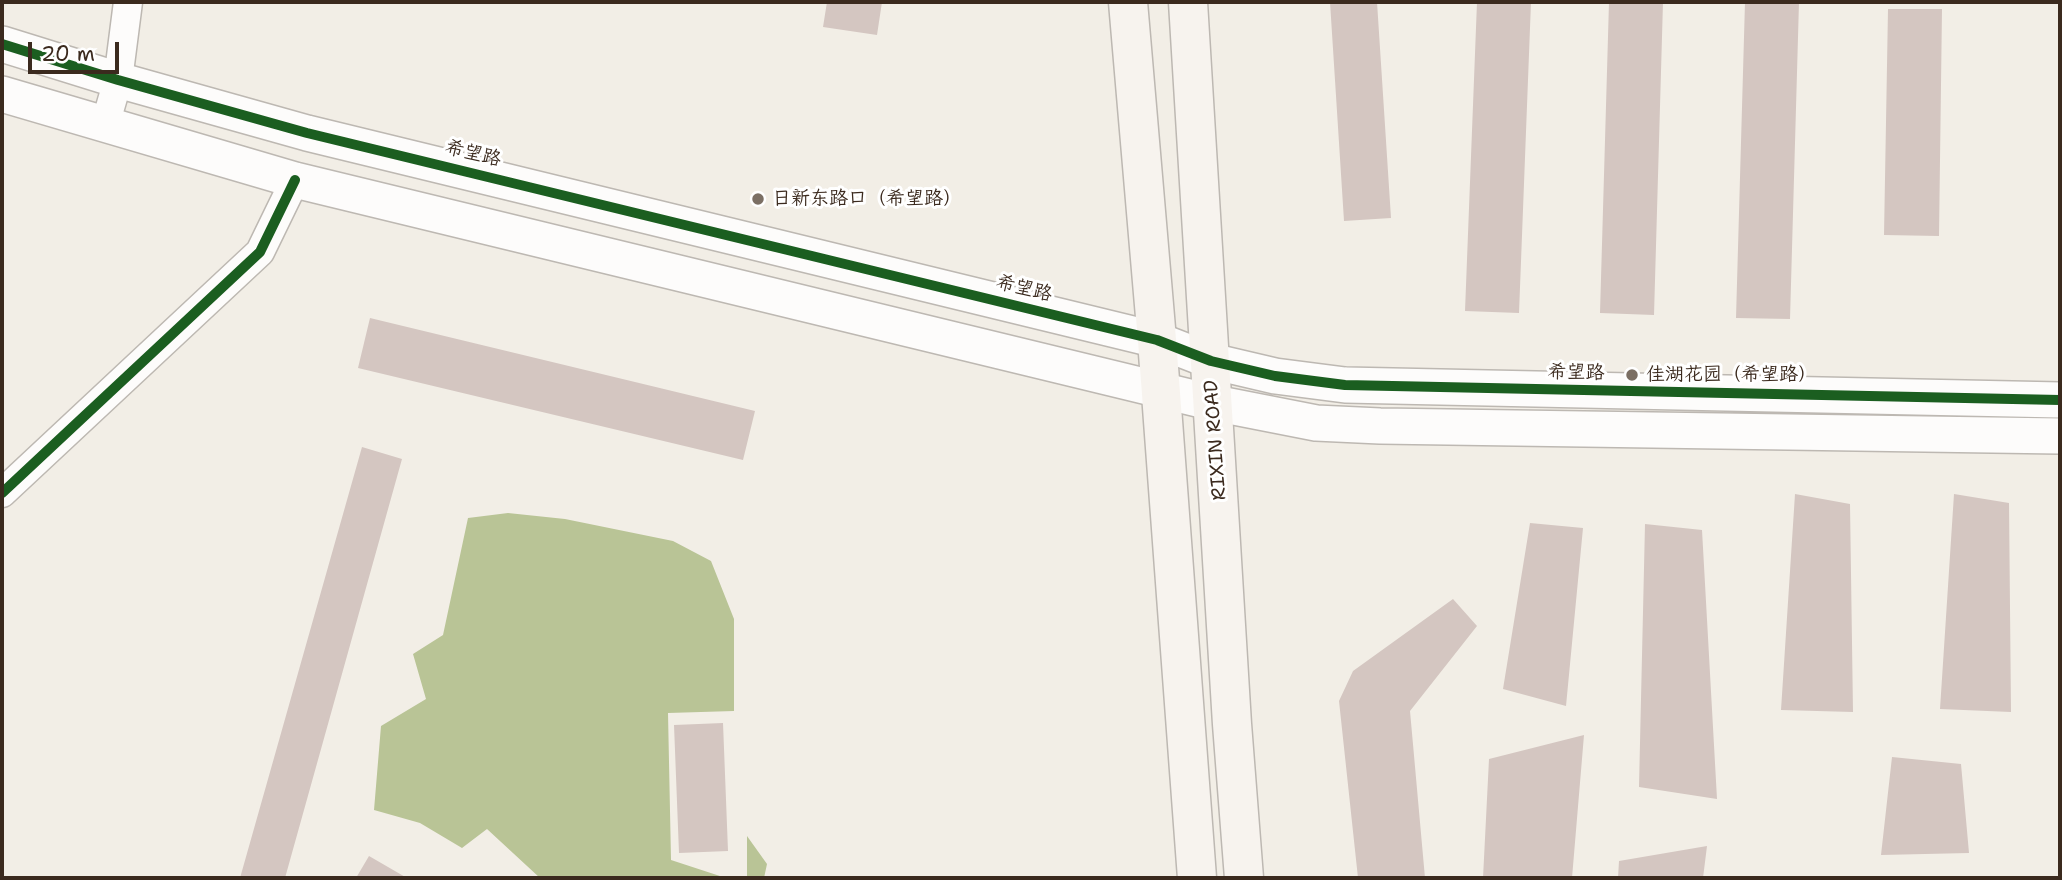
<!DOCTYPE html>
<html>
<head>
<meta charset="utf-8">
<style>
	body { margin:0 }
	#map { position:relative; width:2062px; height:880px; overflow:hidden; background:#f2eee6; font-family:"Shantell Sans",sans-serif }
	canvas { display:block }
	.frame { position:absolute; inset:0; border:4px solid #3b2a1e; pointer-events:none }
	.scale { position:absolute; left:28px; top:42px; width:91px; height:32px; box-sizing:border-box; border:4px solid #3b2a1e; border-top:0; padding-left:9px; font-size:21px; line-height:24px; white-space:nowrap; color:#3b2a1e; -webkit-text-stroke:5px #fff; paint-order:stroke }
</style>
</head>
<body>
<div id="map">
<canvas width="2062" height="880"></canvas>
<div class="frame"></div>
<div class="scale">20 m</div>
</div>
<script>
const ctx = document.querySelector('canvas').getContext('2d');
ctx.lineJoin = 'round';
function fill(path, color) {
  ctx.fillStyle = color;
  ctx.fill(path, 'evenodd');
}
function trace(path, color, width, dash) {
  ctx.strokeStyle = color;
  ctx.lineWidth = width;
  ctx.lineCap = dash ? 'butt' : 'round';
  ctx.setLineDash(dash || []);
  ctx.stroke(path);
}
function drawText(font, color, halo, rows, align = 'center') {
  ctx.font = font + ' "Shantell Sans","LXGW WenKai TC",sans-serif';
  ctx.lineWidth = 6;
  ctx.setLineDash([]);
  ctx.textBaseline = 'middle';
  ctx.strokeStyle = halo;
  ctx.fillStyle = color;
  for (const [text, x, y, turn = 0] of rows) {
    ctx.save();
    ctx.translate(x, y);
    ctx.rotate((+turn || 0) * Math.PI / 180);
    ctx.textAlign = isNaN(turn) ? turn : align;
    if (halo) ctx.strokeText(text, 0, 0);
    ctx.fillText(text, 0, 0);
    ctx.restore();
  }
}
fill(new Path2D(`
	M 508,513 L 565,519 L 673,541 L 711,561 L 734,619 L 734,711 L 668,713 L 671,860 L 726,878 L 540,878 L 487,829 L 462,848 L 420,823 L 374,810 L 381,726 L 426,699 L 413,654 L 443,635 L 468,518 Z
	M 747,836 L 767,864 L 764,878 L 747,878 Z`), '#b9c496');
fill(new Path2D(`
	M 827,2 L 882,2 L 877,35 L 823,27 Z
	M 1330,2 L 1377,2 L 1391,218 L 1344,221 Z
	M 1477,2 L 1531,2 L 1519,313 L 1465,311 Z
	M 1609,2 L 1663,2 L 1654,315 L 1600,313 Z
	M 1745,2 L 1799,2 L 1790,319 L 1736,318 Z
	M 1888,9 L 1942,9 L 1939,236 L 1884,235 Z
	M 370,318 L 755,411 L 743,460 L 358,368 Z
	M 362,447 L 402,459 L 285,878 L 240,878 Z
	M 1795,494 L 1850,504 L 1853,712 L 1781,710 Z
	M 1954,494 L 2009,503 L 2011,712 L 1940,709 Z
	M 1530,523 L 1583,528 L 1566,706 L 1503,689 Z
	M 1645,524 L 1702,530 L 1717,799 L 1639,787 Z
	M 1453,599 L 1477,626 L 1410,711 L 1425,878 L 1358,878 L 1339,701 L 1353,671 Z
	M 723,723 L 728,851 L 679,853 L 674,725 Z
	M 1584,735 L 1572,878 L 1483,878 L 1489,759 Z
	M 1892,757 L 1961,764 L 1969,853 L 1881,855 Z
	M 1707,846 L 1703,878 L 1618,878 L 1619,861 Z
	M 369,856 L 407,878 L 356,878 Z`), '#d4c6c1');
const minor = new Path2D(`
	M 105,125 L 118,80 L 128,2
	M 2,493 L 260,252 L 295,180`);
const tertiary = new Path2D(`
	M 2,44 L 118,80 L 307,133 L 1157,340 L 1211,361 L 1275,376 L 1345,385 L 2060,400
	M 2,94 L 295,180 L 1214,403 L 1316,423 L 1380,426 L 2060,436`);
const secondary = new Path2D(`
	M 1128,2 L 1157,340 L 1197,878
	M 1188,2 L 1232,724 L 1244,878`);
trace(minor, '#bdb8b2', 31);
trace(tertiary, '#bdb8b2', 38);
trace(secondary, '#bdb8b2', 41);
trace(minor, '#fdfcfb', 28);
trace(tertiary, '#fdfcfb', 35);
trace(secondary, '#f7f3ee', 38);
trace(new Path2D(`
	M 2,44 L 118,80 L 307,133 L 1157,340 L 1211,361 L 1275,376 L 1345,385 L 2060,400
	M 2,493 L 260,252 L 295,180`), '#1b5e20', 10);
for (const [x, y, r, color] of [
	[758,199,7,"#7b6f64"],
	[1632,375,7,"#7b6f64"]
]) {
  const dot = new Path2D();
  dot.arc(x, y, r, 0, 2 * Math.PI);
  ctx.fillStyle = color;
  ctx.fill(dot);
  trace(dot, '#fff', 2.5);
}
drawText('19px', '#3b2a1e', '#fff', [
	["希望路",473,154,14],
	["希望路",1024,289,14],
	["希望路",1576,373,1],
	["RIXIN ROAD",1216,440,-94]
]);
drawText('19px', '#3b2a1e', '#fff', [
	["日新东路口（希望路）",772,199],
	["佳湖花园（希望路）",1646,375]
], 'left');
</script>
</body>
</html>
